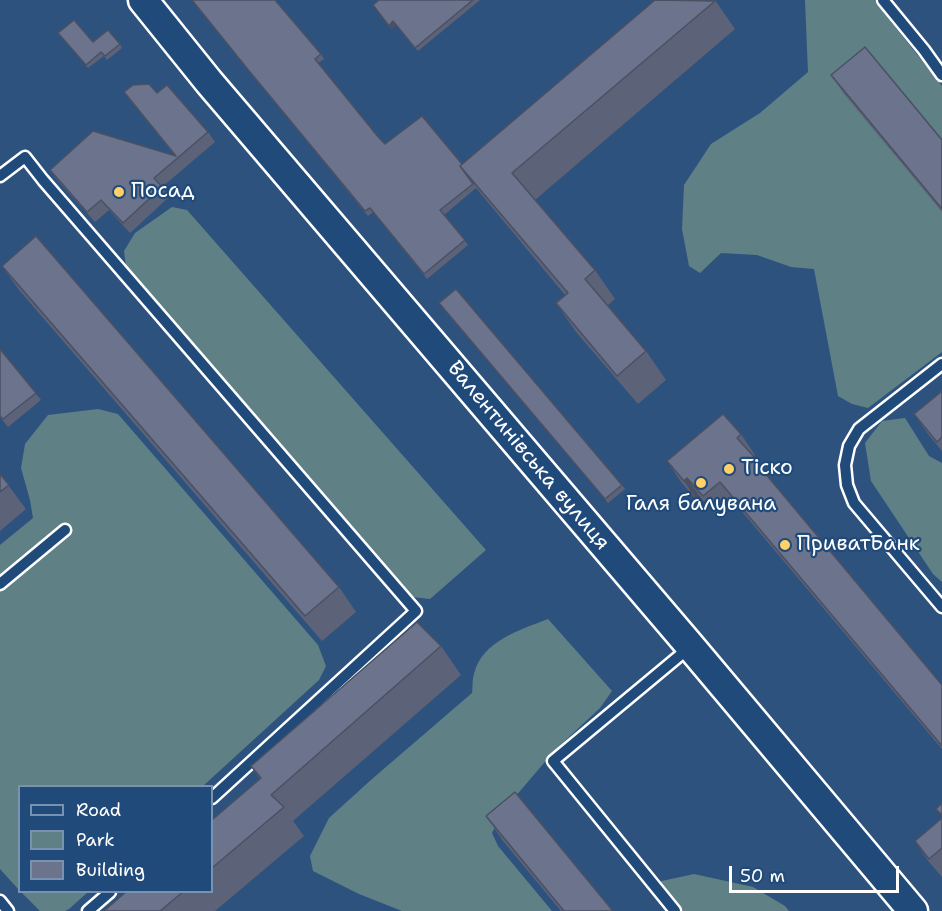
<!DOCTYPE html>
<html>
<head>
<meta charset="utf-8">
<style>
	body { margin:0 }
	#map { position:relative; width:942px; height:911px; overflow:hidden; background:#2e527e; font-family:"Shantell Sans",sans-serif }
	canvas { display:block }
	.legend { position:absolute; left:18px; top:785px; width:195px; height:108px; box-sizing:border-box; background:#1f4a7a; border:2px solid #7992af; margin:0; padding:8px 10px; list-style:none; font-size:18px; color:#fff }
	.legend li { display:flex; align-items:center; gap:12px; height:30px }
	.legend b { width:30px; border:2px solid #7992af }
	.scale { position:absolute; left:729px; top:866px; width:170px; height:27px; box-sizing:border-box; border:3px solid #fff; border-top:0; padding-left:8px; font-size:18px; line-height:21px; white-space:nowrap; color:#fff; -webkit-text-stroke:4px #1f4a7a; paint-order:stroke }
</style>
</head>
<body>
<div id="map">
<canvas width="942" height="911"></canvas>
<ul class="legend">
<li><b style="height:8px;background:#1f4a7a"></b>Road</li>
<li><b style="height:16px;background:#5f8186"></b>Park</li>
<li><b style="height:16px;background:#6b738d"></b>Building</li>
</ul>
<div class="scale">50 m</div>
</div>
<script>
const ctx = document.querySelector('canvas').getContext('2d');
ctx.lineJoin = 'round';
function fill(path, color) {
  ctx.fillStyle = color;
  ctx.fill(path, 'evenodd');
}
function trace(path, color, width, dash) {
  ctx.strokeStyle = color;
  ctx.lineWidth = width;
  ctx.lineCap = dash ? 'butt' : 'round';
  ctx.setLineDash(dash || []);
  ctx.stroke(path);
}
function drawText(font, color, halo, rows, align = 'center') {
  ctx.font = font + ' "Shantell Sans",sans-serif';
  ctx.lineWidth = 4.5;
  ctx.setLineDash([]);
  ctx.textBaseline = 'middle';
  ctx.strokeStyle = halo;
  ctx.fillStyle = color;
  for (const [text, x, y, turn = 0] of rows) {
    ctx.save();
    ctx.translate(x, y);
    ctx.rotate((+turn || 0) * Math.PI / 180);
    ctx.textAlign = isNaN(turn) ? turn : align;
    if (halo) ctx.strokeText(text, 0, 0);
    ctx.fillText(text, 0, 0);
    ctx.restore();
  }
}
fill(new Path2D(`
	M 805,0 L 874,0 L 942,86 L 942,352 L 868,408 L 852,404 L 838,396 L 814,269 L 791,267 L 757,255 L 721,253 L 700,273 L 689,266 L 682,229 L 684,185 L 711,144 L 760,113 L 808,72 Z
	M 172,207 L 187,210 L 486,550 L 430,599 L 412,597 L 126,266 L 124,251 L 135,233 Z
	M 98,409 L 118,414 L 318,645 L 326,666 L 319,680 L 203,786 L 20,786 L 19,890 L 0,869 L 0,545 L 33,518 L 30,500 L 21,468 L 25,444 L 48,415 Z
	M 905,418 L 929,456 L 942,463 L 942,582 L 933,574 L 871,481 L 865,443 L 882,421 Z
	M 548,619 L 612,691 L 600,708 L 555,750 L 503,811 L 492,833 L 498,846 L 552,911 L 402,911 L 359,894 L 313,871 L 310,856 L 329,818 L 372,779 L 472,693 C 473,687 472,680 474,674 C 482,641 520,630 548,619 Z
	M 694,874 L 753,887 L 785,906 L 789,911 L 683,911 L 657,882 Z
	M 21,892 L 88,892 L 69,909 L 65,911 L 40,911 Z`), '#5f8186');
const service = new Path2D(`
	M 883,0 L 924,50 L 942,75
	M 0,176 L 25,157 L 43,180 L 416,611 L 212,798
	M 942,364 L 859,429 L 849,446 L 845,465 L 847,485 L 854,503 L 942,607
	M 0,584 L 65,530
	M 0,901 L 8,911
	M 88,911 L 110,892
	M 675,911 L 553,761 L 690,647`);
const tertiary = new Path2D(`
	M 143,0 L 209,82 L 691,647 L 913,911`);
trace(service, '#fff', 15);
trace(tertiary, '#fff', 33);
trace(service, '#1f4a7a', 10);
trace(tertiary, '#1f4a7a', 28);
fill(new Path2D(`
	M 192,0 L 321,54 L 324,59 L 318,63 L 379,138 L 385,144 L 462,164 L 715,0 L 735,29 L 535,200 L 595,270 L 615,299 L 608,305 L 646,351 L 666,380 L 638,404 L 576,332 L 556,303 L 565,295 L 476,188 L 444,215 L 468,245 L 427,279 L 373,212 L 368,216 L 254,77 Z
	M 378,0 L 480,0 L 418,51 L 396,24 L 391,29 L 373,5 Z
	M 58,33 L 93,42 L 120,44 L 122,48 L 107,60 L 104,56 L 88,68 Z
	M 831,75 L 942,140 L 942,212 L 844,94 Z
	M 124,92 L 157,93 L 208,132 L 215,142 L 162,187 L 169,197 L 130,233 L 109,210 L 95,222 L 57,180 L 50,170 L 174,155 Z
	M 2,266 L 339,587 L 356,612 L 322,641 L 19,290 Z
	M 442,307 L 622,485 L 625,489 L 608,503 Z
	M 0,349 L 41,400 L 8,427 L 0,417 Z
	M 942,391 L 942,451 L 928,434 L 914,414 Z
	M 741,434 L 755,455 L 754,456 L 770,479 L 942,685 L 942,749 L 734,502 L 717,516 L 701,498 L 698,502 L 681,482 L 667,461 Z
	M 0,474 L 26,509 L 0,531 Z
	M 441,646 L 461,675 L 293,821 L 304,836 L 215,911 L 104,911 L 127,891 L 212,891 L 212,820 L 260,779 L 251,766 Z
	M 486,816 L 613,911 L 561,911 L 503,841 Z
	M 942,818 L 942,877 L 929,862 L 915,841 Z`), '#5c6379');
fill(new Path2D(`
	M 393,21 L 396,24 L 391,29 L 389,26 Z
	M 687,478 L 701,498 L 698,502 L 684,481 Z`), '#4b5063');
const building = new Path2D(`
	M 192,0 L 275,0 L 321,54 L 315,59 L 379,138 L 385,144 L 422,116 L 462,164 L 460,166 L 473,184 L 440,210 L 465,240 L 424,274 L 370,208 L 365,211 L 250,72 Z
	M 379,0 L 473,0 L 415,48 L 393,21 L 389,26 L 373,5 Z
	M 655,0 L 715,1 L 512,173 L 595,270 L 585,279 L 646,351 L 617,376 L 556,303 L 568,293 L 460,166 Z
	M 74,20 L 93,42 L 108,30 L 120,44 L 105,56 L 101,52 L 86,65 L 58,33 Z
	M 865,47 L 942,140 L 942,209 L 831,75 Z
	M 149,84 L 157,93 L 167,85 L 208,132 L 154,178 L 162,187 L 123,223 L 101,200 L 87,212 L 50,170 L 93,131 L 176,156 L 124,92 L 133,85 Z
	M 36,236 L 339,587 L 305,616 L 2,266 Z
	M 456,289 L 622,485 L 605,499 L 439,303 Z
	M 0,349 L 36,393 L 3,419 L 0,416 Z
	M 942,391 L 942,437 L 937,442 L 914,414 Z
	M 723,414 L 741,434 L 737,438 L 756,459 L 754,460 L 942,685 L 942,746 L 720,482 L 703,496 L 687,478 L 684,481 L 667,461 Z
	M 0,474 L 9,485 L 0,492 Z
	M 417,622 L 441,646 L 271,795 L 284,807 L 212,868 L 212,820 L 261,778 L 251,766 Z
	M 515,792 L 613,911 L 564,911 L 486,816 Z
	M 942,803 L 942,815 L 936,809 Z
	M 942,818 L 942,848 L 929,859 L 915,841 Z
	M 127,891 L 184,891 L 160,911 L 104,911 Z`);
fill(building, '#6b738d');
trace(building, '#4b5063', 1.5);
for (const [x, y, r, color] of [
	[119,192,6,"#ffd166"],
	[729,469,6,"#ffd166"],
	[701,483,6,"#ffd166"],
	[785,545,6,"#ffd166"]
]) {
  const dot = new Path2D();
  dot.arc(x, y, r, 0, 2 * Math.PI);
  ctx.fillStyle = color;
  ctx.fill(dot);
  trace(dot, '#1f4a7a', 2);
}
drawText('21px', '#fff', '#1f4a7a', [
	["Посад",131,192],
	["Тіско",741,469],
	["Галя балувана",701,505,"center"],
	["ПриватБанк",797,545]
], 'left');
drawText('21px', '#fff', '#1f4a7a', [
	["Валентинівська вулиця",528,456,50]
]);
</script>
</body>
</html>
